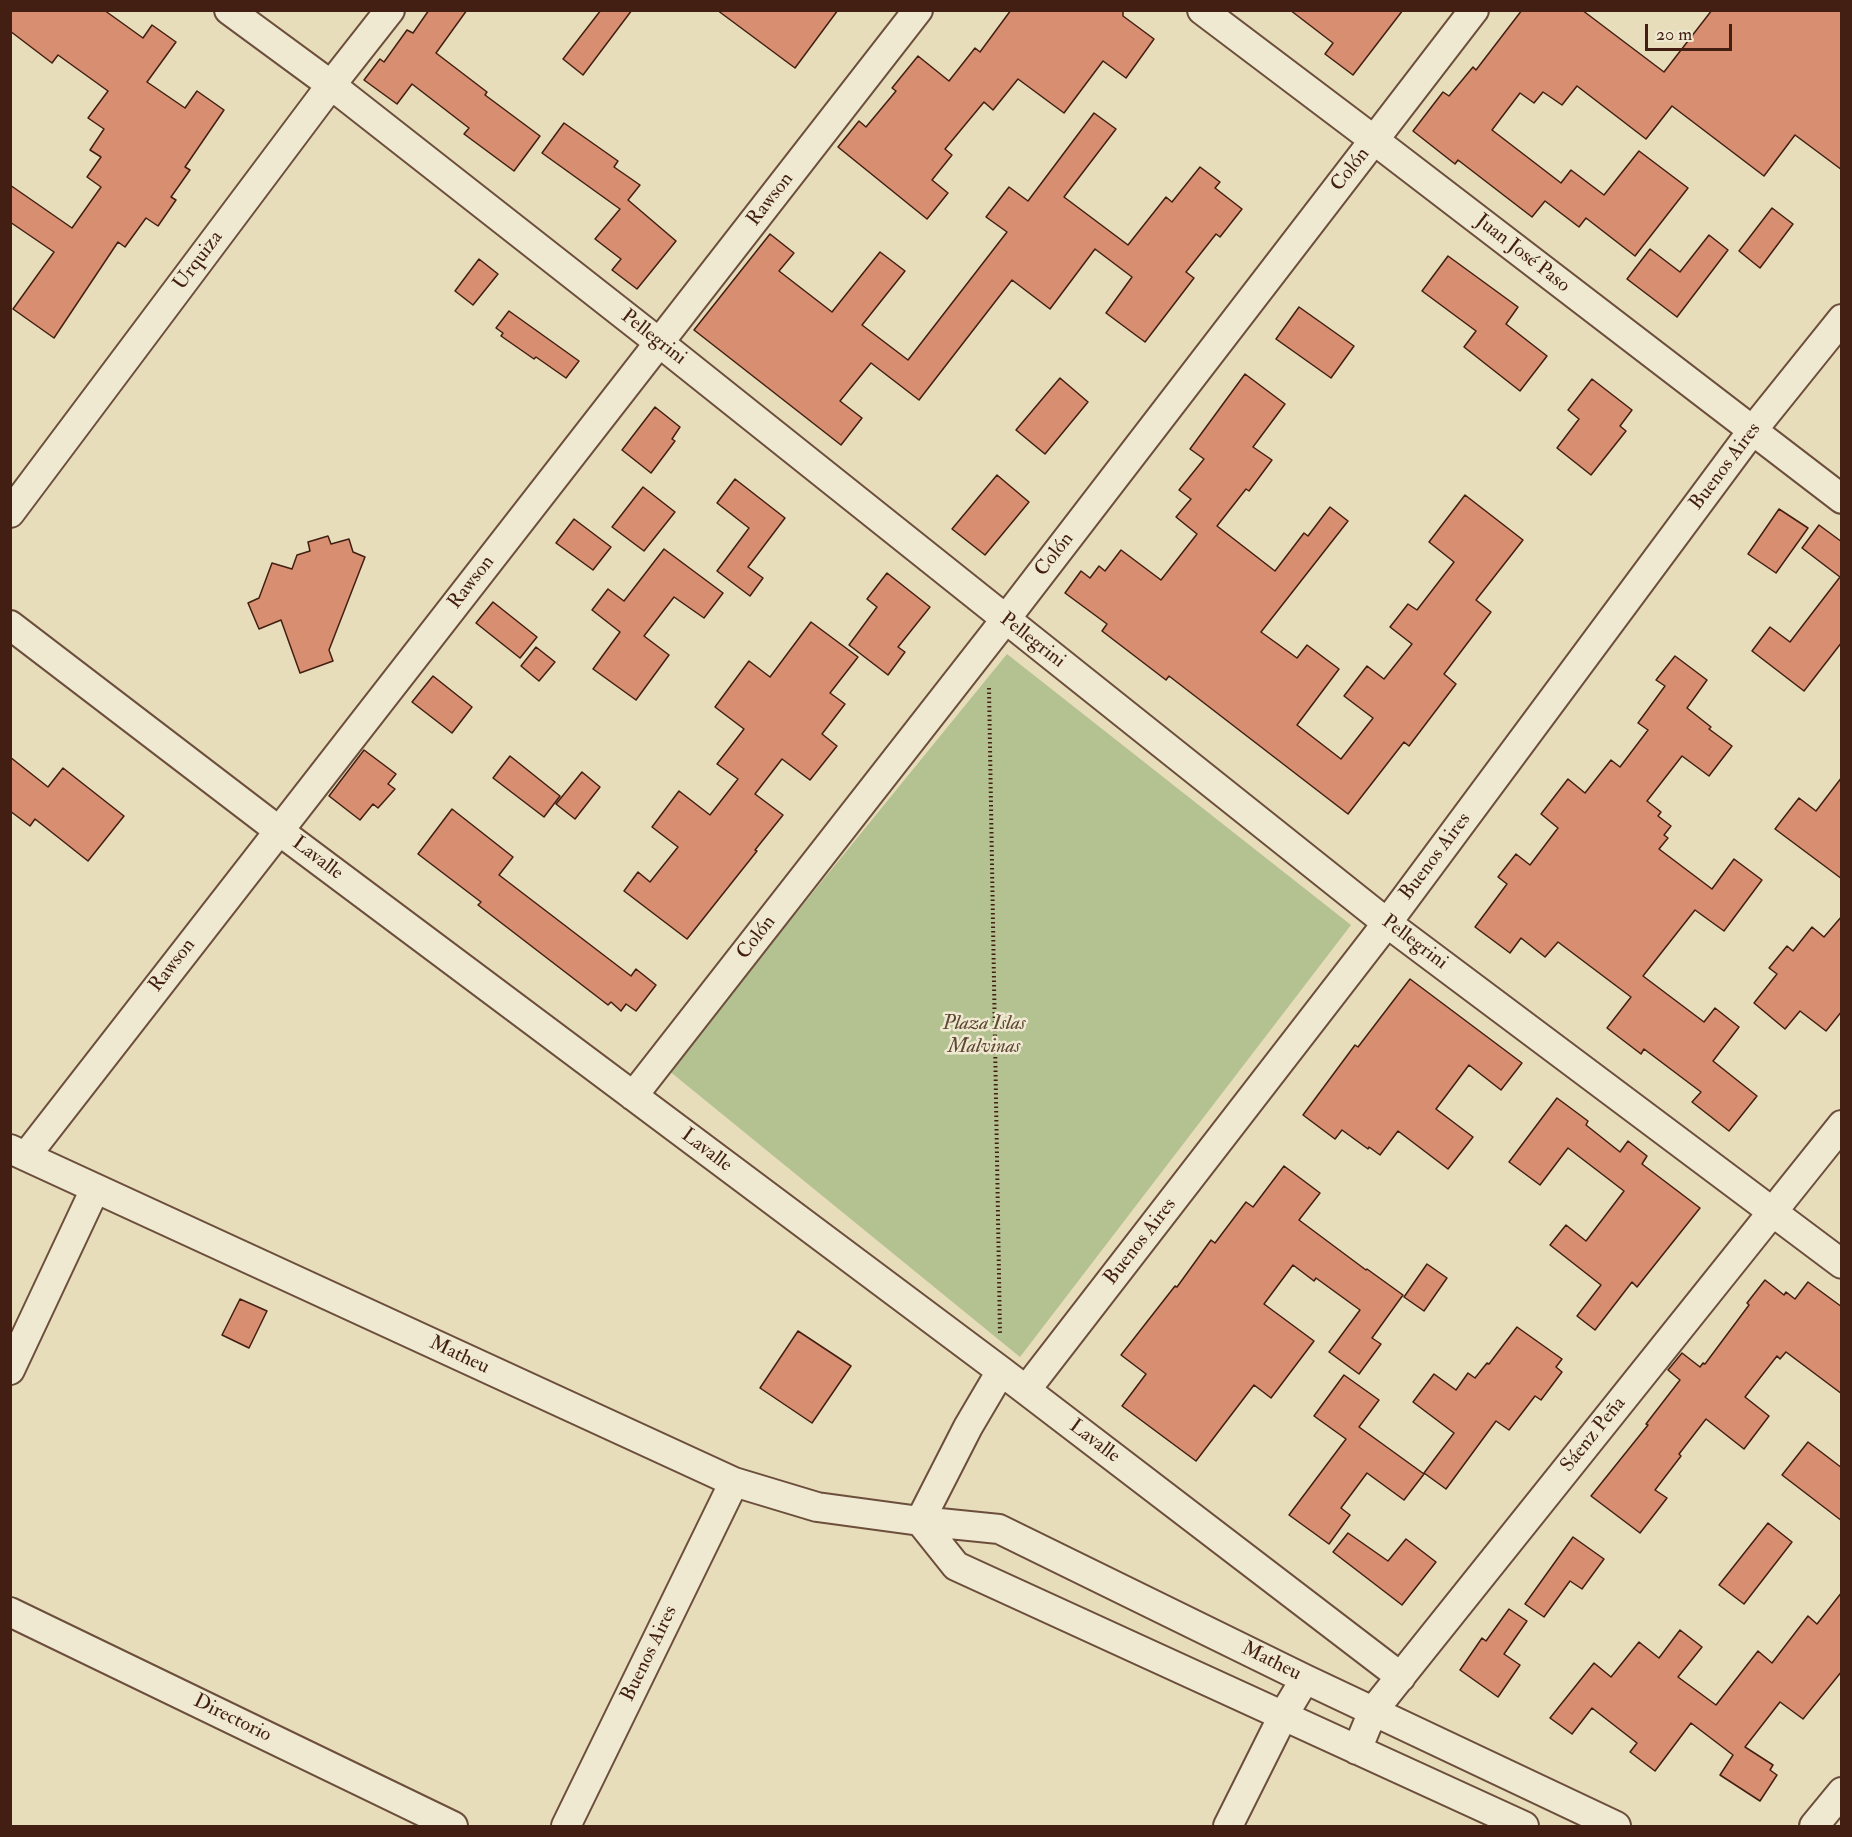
<!DOCTYPE html>
<html>
<head>
<meta charset="utf-8">
<style>
	body { margin:0 }
	#map { position:relative; width:1852px; height:1837px; overflow:hidden; background:#e8ddba; font-family:"IM FELL Double Pica",serif }
	canvas { display:block }
	.frame { position:absolute; inset:0; border:12px solid #421f12; pointer-events:none }
	.scale { position:absolute; left:1645px; top:24px; width:87px; height:27px; box-sizing:border-box; border:3px solid #421f12; border-top:0; padding-left:8px; font-size:18px; line-height:21px; white-space:nowrap; color:#421f12; -webkit-text-stroke:4px #f0e9d2; paint-order:stroke }
</style>
</head>
<body>
<div id="map">
<canvas width="1852" height="1837"></canvas>
<div class="frame"></div>
<div class="scale">20 m</div>
</div>
<script>
const ctx = document.querySelector('canvas').getContext('2d');
ctx.lineJoin = 'round';
function fill(path, color) {
  ctx.fillStyle = color;
  ctx.fill(path, 'evenodd');
}
function trace(path, color, width, dash) {
  ctx.strokeStyle = color;
  ctx.lineWidth = width;
  ctx.lineCap = dash ? 'butt' : 'round';
  ctx.setLineDash(dash || []);
  ctx.stroke(path);
}
function drawText(font, color, halo, rows, align = 'center') {
  ctx.font = font + ' "IM FELL Double Pica",serif';
  ctx.lineWidth = 5;
  ctx.setLineDash([]);
  ctx.textBaseline = 'middle';
  ctx.strokeStyle = halo;
  ctx.fillStyle = color;
  for (const [text, x, y, turn = 0] of rows) {
    ctx.save();
    ctx.translate(x, y);
    ctx.rotate((+turn || 0) * Math.PI / 180);
    ctx.textAlign = isNaN(turn) ? turn : align;
    if (halo) ctx.strokeText(text, 0, 0);
    ctx.fillText(text, 0, 0);
    ctx.restore();
  }
}
fill(new Path2D(`
	M 1007,654 L 1351,925 L 1020,1357 L 668,1070 Z`), '#b4c191');
const building = new Path2D(`
	M 10,10 L 104,10 L 143,38 L 152,25 L 176,42 L 147,82 L 185,108 L 197,91 L 224,110 L 185,167 L 190,170 L 171,197 L 176,200 L 158,226 L 146,218 L 125,247 L 118,242 L 54,338 L 13,309 L 54,252 L 10,222 L 10,185 L 72,228 L 101,187 L 87,177 L 101,157 L 90,150 L 104,129 L 88,118 L 108,91 L 58,55 L 52,63 L 10,31 Z
	M 429,10 L 467,10 L 436,53 L 487,92 L 485,95 L 540,136 L 514,171 L 464,134 L 469,128 L 412,84 L 397,104 L 364,80 L 380,59 L 384,62 L 407,30 L 413,33 Z
	M 601,10 L 632,10 L 583,75 L 563,59 Z
	M 717,10 L 838,10 L 795,68 Z
	M 1011,10 L 1123,10 L 1123,16 L 1154,39 L 1126,78 L 1103,61 L 1064,113 L 1018,79 L 993,110 L 984,102 L 945,149 L 952,155 L 932,180 L 948,193 L 927,219 L 838,147 L 859,121 L 866,127 L 896,91 L 892,88 L 918,56 L 949,81 L 975,48 L 980,52 Z
	M 1290,10 L 1403,10 L 1353,75 L 1325,54 L 1333,43 Z
	M 1522,10 L 1582,10 L 1664,72 L 1712,10 L 1842,10 L 1842,170 L 1795,135 L 1764,176 L 1672,106 L 1646,139 L 1577,86 L 1562,105 L 1543,92 L 1534,103 L 1520,93 L 1492,130 L 1561,183 L 1571,170 L 1604,195 L 1639,151 L 1688,188 L 1635,256 L 1586,218 L 1579,227 L 1545,201 L 1532,217 L 1458,160 L 1455,164 L 1413,131 L 1443,92 L 1449,96 L 1473,67 L 1476,70 Z
	M 1094,113 L 1116,129 L 1064,197 L 1128,245 L 1166,197 L 1172,202 L 1200,167 L 1220,182 L 1215,188 L 1242,209 L 1220,237 L 1216,234 L 1186,272 L 1194,278 L 1145,342 L 1106,313 L 1132,277 L 1095,249 L 1050,309 L 1012,280 L 919,400 L 871,363 L 840,401 L 862,418 L 841,445 L 694,330 L 770,234 L 794,253 L 779,271 L 832,312 L 880,252 L 905,271 L 862,325 L 908,360 L 1007,232 L 986,217 L 1009,187 L 1028,201 Z
	M 564,123 L 618,161 L 614,167 L 640,185 L 628,200 L 676,241 L 637,289 L 612,270 L 621,259 L 595,239 L 620,209 L 542,153 Z
	M 1772,208 L 1793,224 L 1760,268 L 1739,251 Z
	M 1709,235 L 1728,250 L 1677,317 L 1627,279 L 1650,249 L 1680,272 Z
	M 1448,256 L 1518,307 L 1506,324 L 1547,356 L 1520,391 L 1464,347 L 1476,331 L 1422,291 Z
	M 479,259 L 498,274 L 473,305 L 455,291 Z
	M 1299,307 L 1354,346 L 1331,378 L 1276,339 Z
	M 509,311 L 579,361 L 566,378 L 536,357 L 534,359 L 501,336 L 503,333 L 496,328 Z
	M 1245,374 L 1285,404 L 1253,447 L 1272,460 L 1249,491 L 1246,489 L 1217,526 L 1275,571 L 1304,533 L 1308,536 L 1330,507 L 1348,521 L 1261,632 L 1297,658 L 1307,645 L 1339,669 L 1297,725 L 1341,759 L 1373,718 L 1344,696 L 1367,666 L 1384,679 L 1412,644 L 1390,627 L 1408,604 L 1417,610 L 1454,562 L 1429,542 L 1465,495 L 1523,540 L 1476,600 L 1491,612 L 1444,674 L 1456,684 L 1409,746 L 1404,742 L 1348,814 L 1169,676 L 1166,680 L 1102,631 L 1107,624 L 1065,593 L 1081,571 L 1090,578 L 1099,566 L 1105,571 L 1121,550 L 1161,580 L 1197,534 L 1176,517 L 1191,499 L 1179,490 L 1204,459 L 1190,449 Z
	M 1060,378 L 1088,402 L 1045,454 L 1016,430 Z
	M 1592,379 L 1632,410 L 1620,426 L 1626,431 L 1591,475 L 1557,448 L 1579,419 L 1568,410 Z
	M 655,407 L 680,427 L 672,439 L 675,441 L 651,473 L 622,450 Z
	M 997,475 L 1029,502 L 985,555 L 952,529 Z
	M 735,479 L 785,518 L 748,567 L 763,578 L 750,596 L 717,571 L 749,528 L 717,503 Z
	M 643,487 L 675,512 L 644,551 L 612,527 Z
	M 1779,509 L 1808,528 L 1776,573 L 1748,554 Z
	M 574,519 L 611,547 L 593,570 L 556,543 Z
	M 1819,525 L 1842,542 L 1842,642 L 1804,691 L 1752,651 L 1770,627 L 1790,642 L 1840,577 L 1802,548 Z
	M 328,536 L 331,544 L 349,539 L 353,552 L 365,557 L 329,650 L 333,661 L 300,673 L 281,620 L 259,629 L 248,603 L 259,598 L 272,563 L 292,569 L 297,555 L 310,551 L 308,542 Z
	M 664,549 L 723,593 L 704,618 L 674,597 L 644,636 L 669,655 L 636,700 L 593,669 L 620,632 L 592,610 L 608,589 L 624,601 Z
	M 887,573 L 930,607 L 898,647 L 905,652 L 888,675 L 849,645 L 877,607 L 867,599 Z
	M 493,602 L 537,637 L 520,658 L 476,623 Z
	M 811,622 L 858,657 L 830,693 L 845,704 L 822,734 L 837,746 L 810,780 L 782,759 L 755,794 L 783,815 L 755,850 L 757,851 L 687,939 L 624,891 L 638,872 L 650,882 L 678,847 L 652,827 L 679,791 L 710,815 L 738,779 L 717,764 L 744,729 L 715,707 L 749,661 L 770,677 Z
	M 536,647 L 555,662 L 539,681 L 521,666 Z
	M 1675,656 L 1707,680 L 1687,708 L 1711,727 L 1709,729 L 1732,746 L 1709,776 L 1682,756 L 1647,801 L 1661,812 L 1658,816 L 1671,826 L 1664,835 L 1668,838 L 1659,849 L 1712,889 L 1734,859 L 1762,880 L 1724,931 L 1695,910 L 1643,976 L 1704,1022 L 1715,1008 L 1739,1027 L 1713,1061 L 1757,1096 L 1729,1131 L 1692,1102 L 1701,1092 L 1644,1049 L 1641,1054 L 1607,1028 L 1631,997 L 1558,942 L 1545,957 L 1521,938 L 1510,953 L 1475,927 L 1507,884 L 1498,877 L 1516,854 L 1530,865 L 1558,828 L 1541,814 L 1568,779 L 1585,793 L 1611,760 L 1620,767 L 1648,730 L 1638,723 L 1665,686 L 1656,680 Z
	M 433,676 L 472,707 L 452,733 L 412,702 Z
	M 364,750 L 396,774 L 388,784 L 395,789 L 378,808 L 373,804 L 360,820 L 329,796 Z
	M 510,756 L 560,796 L 544,817 L 493,778 Z
	M 10,757 L 48,787 L 63,768 L 124,816 L 88,861 L 35,819 L 30,826 L 10,811 Z
	M 582,772 L 600,787 L 575,819 L 556,804 Z
	M 1842,777 L 1842,879 L 1775,829 L 1799,798 L 1816,811 Z
	M 452,809 L 513,857 L 499,875 L 631,976 L 636,969 L 656,985 L 636,1011 L 626,1004 L 621,1011 L 611,1002 L 608,1005 L 478,905 L 481,902 L 418,854 Z
	M 1842,916 L 1842,1011 L 1826,1031 L 1800,1011 L 1785,1029 L 1754,1003 L 1777,974 L 1769,968 L 1787,946 L 1793,951 L 1812,927 L 1824,937 Z
	M 1410,979 L 1522,1063 L 1501,1090 L 1469,1065 L 1436,1109 L 1473,1137 L 1448,1169 L 1398,1131 L 1380,1155 L 1369,1147 L 1368,1149 L 1342,1130 L 1335,1139 L 1303,1115 L 1355,1045 L 1358,1047 Z
	M 1557,1098 L 1588,1121 L 1586,1125 L 1620,1152 L 1628,1141 L 1647,1156 L 1642,1164 L 1700,1208 L 1637,1287 L 1632,1282 L 1595,1330 L 1577,1316 L 1601,1285 L 1550,1245 L 1566,1225 L 1586,1241 L 1624,1191 L 1568,1148 L 1540,1185 L 1509,1162 Z
	M 1284,1166 L 1320,1193 L 1299,1220 L 1366,1270 L 1367,1269 L 1403,1295 L 1372,1338 L 1381,1344 L 1359,1374 L 1329,1352 L 1360,1310 L 1316,1278 L 1314,1281 L 1293,1265 L 1264,1304 L 1314,1341 L 1271,1398 L 1254,1385 L 1196,1461 L 1122,1406 L 1146,1374 L 1121,1355 L 1175,1286 L 1177,1287 L 1211,1240 L 1215,1243 L 1246,1202 L 1253,1207 Z
	M 1427,1264 L 1447,1278 L 1424,1311 L 1404,1297 Z
	M 1765,1280 L 1784,1295 L 1786,1292 L 1795,1299 L 1808,1282 L 1842,1307 L 1842,1394 L 1786,1352 L 1780,1359 L 1777,1356 L 1745,1397 L 1769,1416 L 1744,1449 L 1706,1419 L 1679,1454 L 1681,1456 L 1655,1490 L 1667,1498 L 1640,1533 L 1591,1496 L 1648,1425 L 1646,1424 L 1680,1380 L 1668,1370 L 1682,1353 L 1700,1367 L 1703,1363 L 1705,1364 L 1749,1305 L 1747,1303 Z
	M 240,1299 L 267,1311 L 249,1348 L 222,1335 Z
	M 1517,1327 L 1562,1359 L 1556,1367 L 1562,1372 L 1541,1400 L 1535,1396 L 1509,1430 L 1496,1421 L 1446,1489 L 1424,1473 L 1454,1433 L 1413,1402 L 1434,1374 L 1456,1390 L 1468,1373 L 1475,1378 L 1487,1363 L 1489,1364 Z
	M 798,1331 L 851,1366 L 812,1423 L 760,1388 Z
	M 1344,1375 L 1379,1400 L 1359,1427 L 1424,1474 L 1404,1500 L 1367,1473 L 1341,1508 L 1350,1515 L 1329,1544 L 1289,1515 L 1346,1439 L 1314,1416 Z
	M 1808,1442 L 1842,1468 L 1842,1521 L 1782,1475 Z
	M 1768,1523 L 1792,1542 L 1744,1604 L 1719,1585 Z
	M 1348,1533 L 1388,1561 L 1406,1539 L 1436,1562 L 1402,1605 L 1333,1552 Z
	M 1573,1537 L 1604,1559 L 1582,1589 L 1570,1581 L 1544,1617 L 1525,1604 Z
	M 1842,1592 L 1842,1671 L 1803,1719 L 1780,1702 L 1745,1747 L 1773,1765 L 1770,1770 L 1777,1775 L 1760,1801 L 1720,1775 L 1733,1755 L 1691,1723 L 1655,1771 L 1630,1752 L 1637,1743 L 1592,1708 L 1572,1734 L 1550,1718 L 1594,1663 L 1611,1677 L 1639,1642 L 1659,1658 L 1680,1630 L 1702,1647 L 1678,1677 L 1716,1705 L 1758,1651 L 1772,1663 L 1808,1616 L 1817,1624 Z
	M 1509,1609 L 1527,1621 L 1504,1654 L 1520,1665 L 1498,1697 L 1460,1670 L 1482,1638 L 1486,1641 Z`);
fill(building, '#d78e71');
trace(building, '#421f12', 1.5);
const minor = new Path2D(`
	M 229,10 L 331,85 L 661,344 L 1387,923 L 1842,1264
	M 1202,10 L 1374,140 L 1842,499
	M 10,513 L 331,85 L 390,10
	M 10,625 L 278,830 L 1001,1371 L 1401,1677
	M 633,1096 L 1005,620 L 1474,10
	M 10,1149 L 734,1482 L 817,1507 L 920,1521 L 999,1529 L 1305,1679 L 1616,1826
	M 26,1156 L 918,10
	M 10,1370 L 95,1189
	M 1026,1390 L 1387,923 L 1752,431 L 1842,319
	M 920,1521 L 956,1566 L 1524,1826
	M 920,1521 L 968,1427 L 1001,1371
	M 10,1612 L 453,1826
	M 1357,1750 L 1373,1711 L 1842,1125
	M 566,1826 L 734,1482
	M 1228,1826 L 1283,1716 L 1305,1679
	M 1814,1826 L 1842,1792`);
trace(minor, '#6c4e3c', 32);
trace(new Path2D(`
	M 989,688 L 1000,1334`), '#421f12', 4, [1.5, 3]);
trace(minor, '#f0e9d2', 28);
drawText('20px', '#421f12', '#f0e9d2', [
	["Colón",1351,170,-52],
	["Rawson",771,200,-52],
	["Juan José Paso",1522,254,38],
	["Urquiza",199,261,-53],
	["Pellegrini",653,338,38],
	["Buenos Aires",1726,467,-53],
	["Colón",1055,555,-52],
	["Rawson",472,583,-52],
	["Pellegrini",1032,641,38],
	["Buenos Aires",1436,857,-53],
	["Lavalle",317,859,37],
	["Colón",757,938,-52],
	["Pellegrini",1414,943,37],
	["Rawson",173,966,-52],
	["Lavalle",706,1151,37],
	["Buenos Aires",1141,1242,-52],
	["Matheu",459,1356,25],
	["Sáenz Peña",1594,1435,-51],
	["Lavalle",1094,1442,37],
	["Buenos Aires",650,1654,-64],
	["Matheu",1271,1662,26],
	["Directorio",232,1719,26]
]);
drawText('italic 20px', '#5e4832', '#f0e9d2', [
	["Plaza Islas",984,1025],
	["Malvinas",984,1048]
]);
</script>
</body>
</html>
